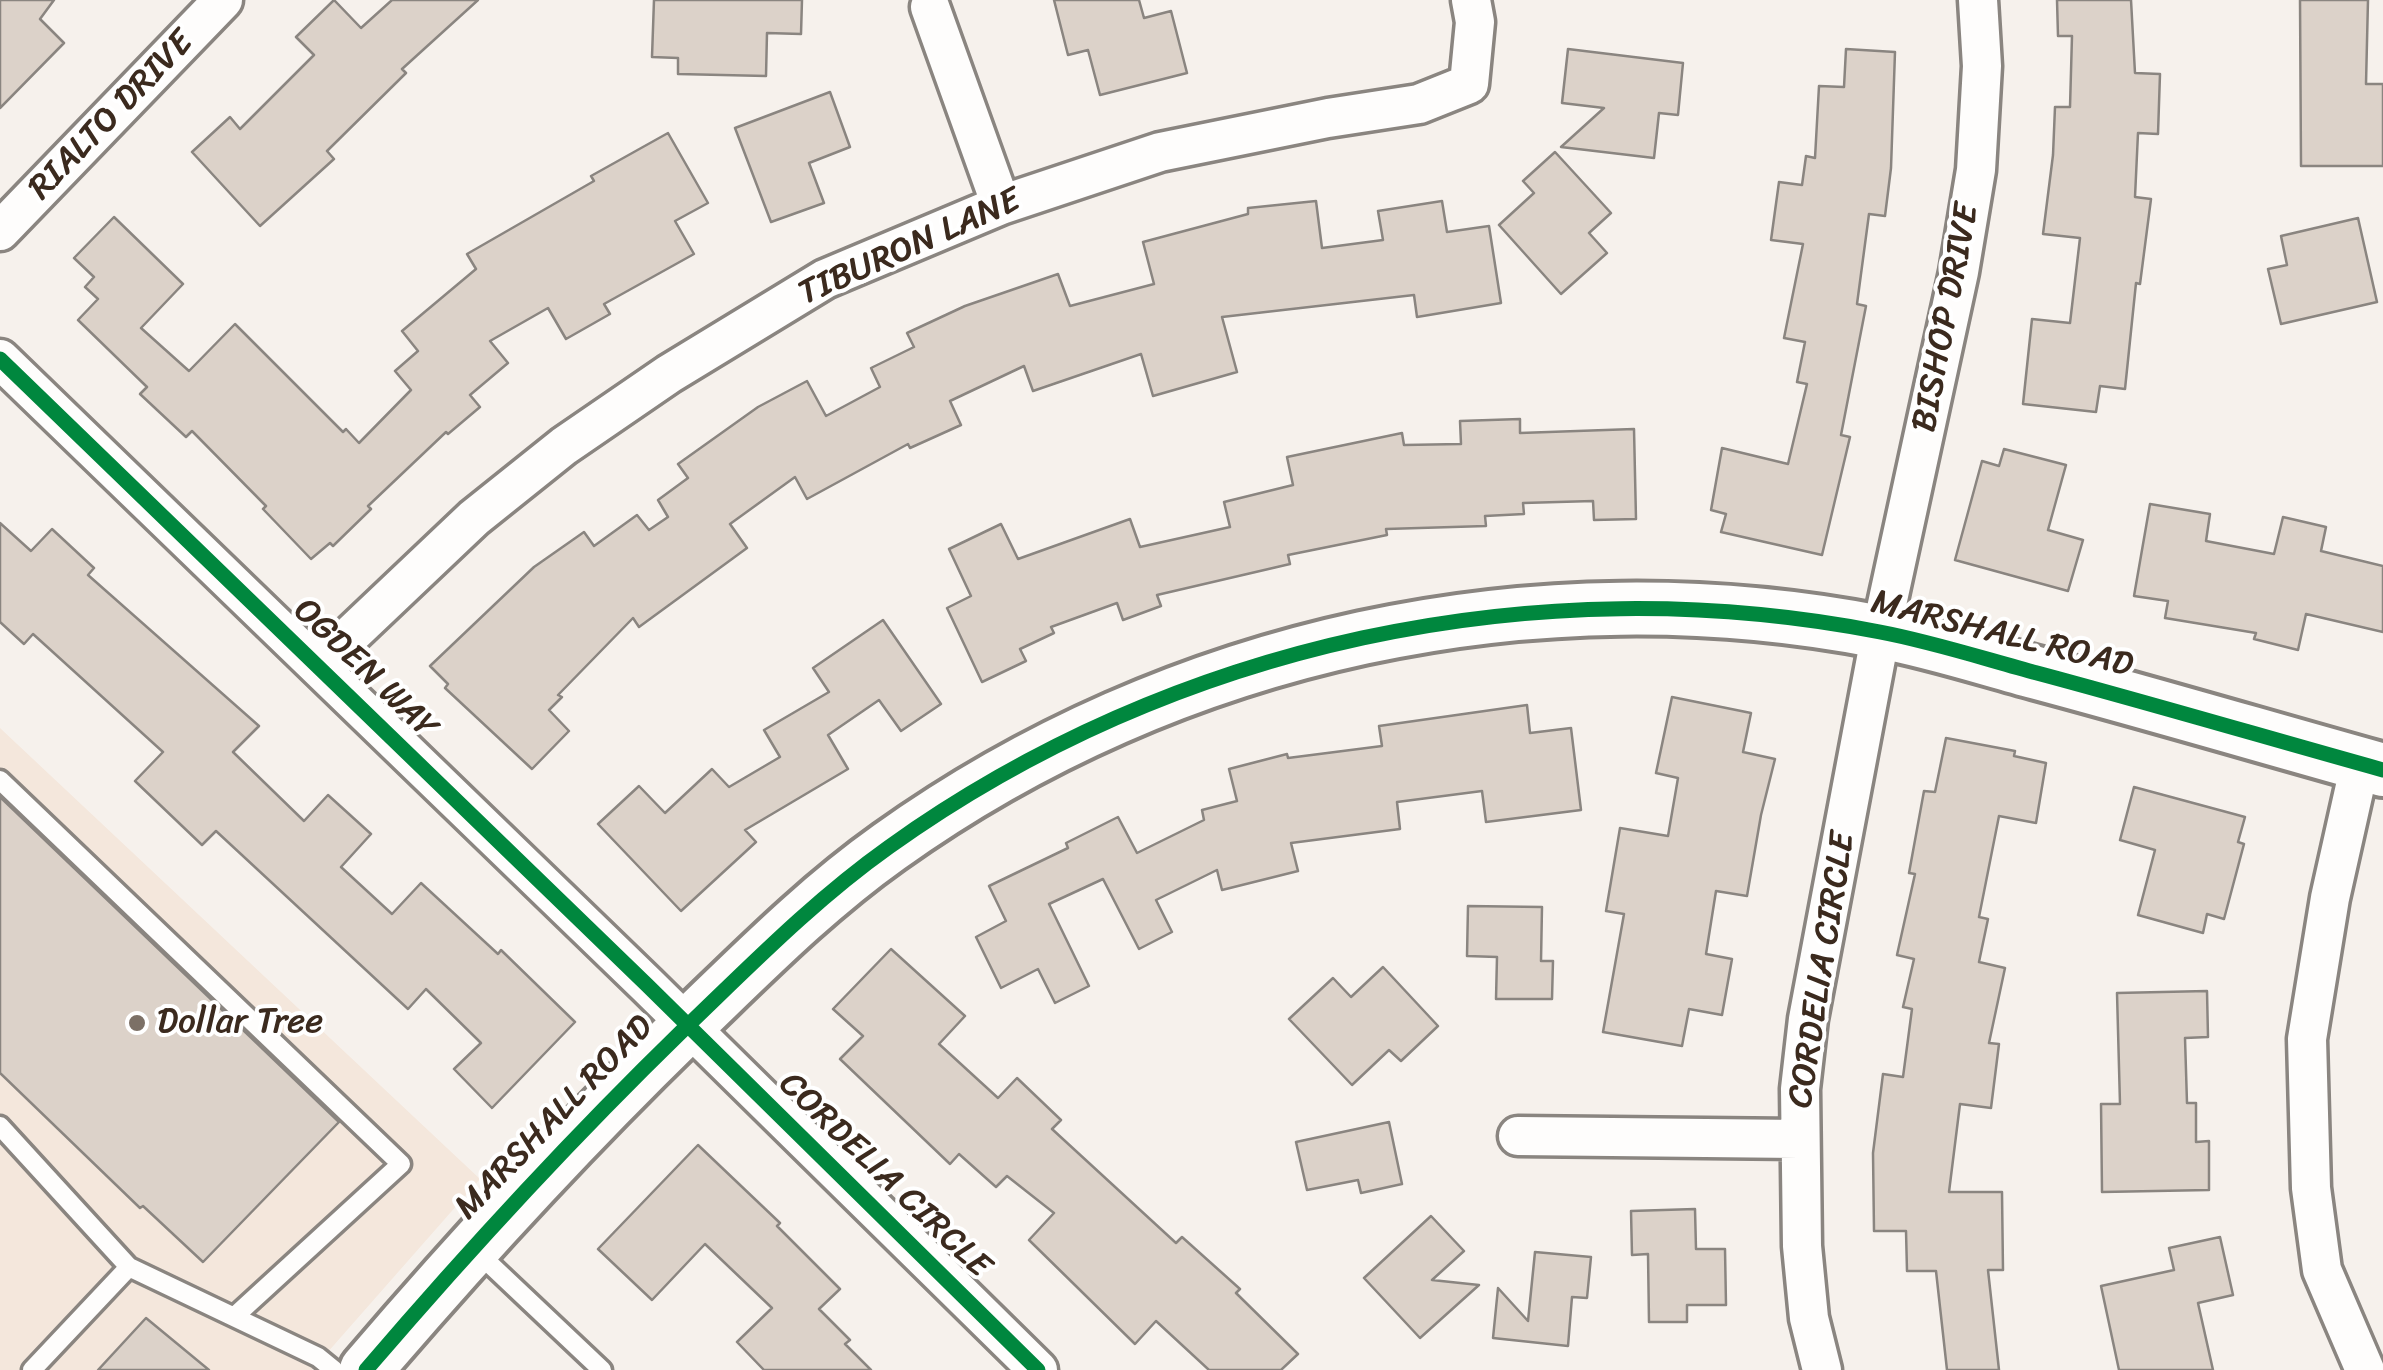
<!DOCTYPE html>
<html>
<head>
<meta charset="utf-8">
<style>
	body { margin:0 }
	canvas { display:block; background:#f6f1ec }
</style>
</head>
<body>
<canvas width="2383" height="1370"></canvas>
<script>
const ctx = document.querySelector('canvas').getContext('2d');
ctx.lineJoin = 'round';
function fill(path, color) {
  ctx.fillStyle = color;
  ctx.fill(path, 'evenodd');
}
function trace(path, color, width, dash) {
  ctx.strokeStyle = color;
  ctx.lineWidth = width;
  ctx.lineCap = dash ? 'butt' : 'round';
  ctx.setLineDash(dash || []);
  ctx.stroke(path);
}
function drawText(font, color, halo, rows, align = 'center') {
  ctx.font = font + ' Sriracha,sans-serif';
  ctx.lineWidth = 8;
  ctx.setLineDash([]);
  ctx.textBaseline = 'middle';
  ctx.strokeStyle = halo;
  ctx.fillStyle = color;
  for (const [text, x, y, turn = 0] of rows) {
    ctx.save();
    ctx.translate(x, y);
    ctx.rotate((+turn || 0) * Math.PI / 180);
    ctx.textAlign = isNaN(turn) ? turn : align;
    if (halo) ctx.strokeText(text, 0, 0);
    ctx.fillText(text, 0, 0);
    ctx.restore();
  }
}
fill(new Path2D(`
	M 0,728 L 480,1179 L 312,1370 L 0,1370 Z`), '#f4e7dc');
const building = new Path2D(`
	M 0,0 L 54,0 L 40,19 L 64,43 L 0,108 Z
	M 334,0 L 361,28 L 392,0 L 478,0 L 402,69 L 406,73 L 327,151 L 334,159 L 260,226 L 192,152 L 230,117 L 240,129 L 314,55 L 296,37 Z
	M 654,0 L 802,0 L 801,34 L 767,33 L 766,76 L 678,74 L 678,58 L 652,57 Z
	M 1054,0 L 1139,0 L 1144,18 L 1171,11 L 1187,73 L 1100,95 L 1088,50 L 1068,55 Z
	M 2057,0 L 2131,0 L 2135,73 L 2160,74 L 2158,134 L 2138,133 L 2135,197 L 2151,199 L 2140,284 L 2136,283 L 2125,389 L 2100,386 L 2096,412 L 2023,404 L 2032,319 L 2070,323 L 2080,238 L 2043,234 L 2053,155 L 2055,107 L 2070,107 L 2072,36 L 2058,36 Z
	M 2300,0 L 2368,0 L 2366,84 L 2383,84 L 2383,166 L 2301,166 Z
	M 1568,49 L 1683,63 L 1678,115 L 1659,113 L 1654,158 L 1561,147 L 1604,108 L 1562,103 Z
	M 1846,49 L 1895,52 L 1891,168 L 1885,216 L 1869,214 L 1857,304 L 1866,306 L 1841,435 L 1850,437 L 1822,555 L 1721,532 L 1726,514 L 1711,510 L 1722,448 L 1788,464 L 1807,384 L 1797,382 L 1805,342 L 1784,338 L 1803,244 L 1771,240 L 1779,182 L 1802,185 L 1806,156 L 1815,158 L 1819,86 L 1844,87 Z
	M 830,92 L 850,147 L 809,163 L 824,203 L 771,222 L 735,128 Z
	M 668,133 L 708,203 L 675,221 L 694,254 L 604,304 L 610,314 L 566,339 L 548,308 L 490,341 L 508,363 L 470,395 L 480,407 L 448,434 L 446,432 L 368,506 L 371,509 L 333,546 L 330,543 L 311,559 L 263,509 L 266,506 L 192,431 L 186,437 L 140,394 L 147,387 L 78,320 L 98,299 L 85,287 L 94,277 L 74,258 L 114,217 L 183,284 L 141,328 L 189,371 L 235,324 L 343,432 L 346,429 L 359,443 L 411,390 L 395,371 L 418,351 L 402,331 L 476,269 L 467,254 L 594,181 L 591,176 Z
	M 1555,152 L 1611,213 L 1589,233 L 1607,253 L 1561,294 L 1499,225 L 1534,193 L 1523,181 Z
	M 1316,201 L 1322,248 L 1383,240 L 1378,211 L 1442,201 L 1447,232 L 1489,226 L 1501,303 L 1417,317 L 1414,295 L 1222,317 L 1237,372 L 1153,396 L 1141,354 L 1033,391 L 1024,366 L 950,401 L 961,425 L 910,448 L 908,444 L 807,499 L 795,477 L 730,524 L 747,548 L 639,627 L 633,618 L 558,695 L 562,697 L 549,710 L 569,731 L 532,769 L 445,688 L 448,684 L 430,666 L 534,567 L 584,532 L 594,546 L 637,515 L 649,530 L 668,517 L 658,500 L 688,478 L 678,464 L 758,407 L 807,381 L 826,416 L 880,387 L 871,368 L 914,347 L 907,333 L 965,306 L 1058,274 L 1070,306 L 1154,284 L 1143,242 L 1248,214 L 1248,208 Z
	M 2358,218 L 2377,302 L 2281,324 L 2268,269 L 2287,265 L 2281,236 Z
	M 1520,419 L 1520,433 L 1634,429 L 1636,519 L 1594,520 L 1593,501 L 1523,503 L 1524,514 L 1485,516 L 1486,526 L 1386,529 L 1387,535 L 1288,555 L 1290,564 L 1157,595 L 1161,606 L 1123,620 L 1117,603 L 1051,627 L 1054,633 L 1020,649 L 1026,661 L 982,682 L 947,608 L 971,596 L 949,549 L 1001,524 L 1018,559 L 1130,519 L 1140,547 L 1230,527 L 1224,502 L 1293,485 L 1287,457 L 1402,433 L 1404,445 L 1461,444 L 1460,421 Z
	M 2004,449 L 2066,465 L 2048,530 L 2083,540 L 2068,591 L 1955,560 L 1982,461 L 1999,466 Z
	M 2150,504 L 2210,514 L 2206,541 L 2274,554 L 2283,517 L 2326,527 L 2321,551 L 2383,566 L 2383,632 L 2306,614 L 2298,650 L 2254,639 L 2256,633 L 2165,618 L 2168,601 L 2134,596 Z
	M 0,523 L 31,551 L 52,529 L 94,568 L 88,575 L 259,726 L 233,752 L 304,821 L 328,795 L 371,834 L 341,867 L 392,914 L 421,883 L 498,954 L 501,950 L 575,1022 L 492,1108 L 454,1069 L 481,1043 L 426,989 L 408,1009 L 216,831 L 202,845 L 135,781 L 163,752 L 33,634 L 24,644 L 0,622 Z
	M 883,620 L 941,704 L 901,731 L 879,700 L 828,735 L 848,769 L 745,830 L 756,842 L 681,911 L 598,824 L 639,786 L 665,813 L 712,769 L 729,787 L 780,757 L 764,730 L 829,692 L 813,668 Z
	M 1672,697 L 1751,713 L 1743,752 L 1775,759 L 1761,815 L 1747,896 L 1716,891 L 1706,954 L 1732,959 L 1722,1015 L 1689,1009 L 1682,1046 L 1603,1032 L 1624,914 L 1606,911 L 1620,828 L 1668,836 L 1678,778 L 1656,773 Z
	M 1527,705 L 1530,733 L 1571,728 L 1581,810 L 1486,822 L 1482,791 L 1397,802 L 1400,829 L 1291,843 L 1298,871 L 1222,890 L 1217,870 L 1156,900 L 1172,932 L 1139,949 L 1103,879 L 1049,904 L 1089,986 L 1055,1003 L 1038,969 L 1001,988 L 976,937 L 1006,921 L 989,886 L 1068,848 L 1066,843 L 1118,817 L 1137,853 L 1204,820 L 1202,810 L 1237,801 L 1229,769 L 1287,754 L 1288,758 L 1382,746 L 1379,726 Z
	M 1946,738 L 2015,751 L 2014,756 L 2046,763 L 2036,823 L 1999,816 L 1979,917 L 1988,919 L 1979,962 L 2005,968 L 1989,1043 L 1999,1044 L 1991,1108 L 1960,1104 L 1949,1192 L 2002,1192 L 2003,1270 L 1988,1270 L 1999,1370 L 1947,1370 L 1936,1271 L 1907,1271 L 1906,1231 L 1874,1231 L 1873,1153 L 1883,1074 L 1903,1077 L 1912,1009 L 1903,1007 L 1914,959 L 1897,955 L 1915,874 L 1909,873 L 1924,791 L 1935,792 Z
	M 2134,787 L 2245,817 L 2238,842 L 2244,844 L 2224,919 L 2207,914 L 2203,933 L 2138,915 L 2155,850 L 2120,840 Z
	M 0,797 L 339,1122 L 203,1262 L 143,1206 L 140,1208 L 0,1073 Z
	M 1468,906 L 1542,907 L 1541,961 L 1553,961 L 1552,999 L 1496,999 L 1497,957 L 1467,956 Z
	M 891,949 L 965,1016 L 939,1044 L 998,1098 L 1017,1078 L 1061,1120 L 1052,1129 L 1176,1243 L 1182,1237 L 1240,1289 L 1236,1293 L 1298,1354 L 1281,1370 L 1209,1370 L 1156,1321 L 1135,1344 L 1029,1240 L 1054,1213 L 1007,1176 L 996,1187 L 959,1154 L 950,1164 L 840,1059 L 863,1036 L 833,1009 Z
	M 1383,967 L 1438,1026 L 1401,1061 L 1389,1050 L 1352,1085 L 1289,1019 L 1333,978 L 1351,997 Z
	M 2207,991 L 2208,1037 L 2185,1038 L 2187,1103 L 2196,1103 L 2196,1142 L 2209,1141 L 2209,1190 L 2102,1192 L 2101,1104 L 2120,1104 L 2117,993 Z
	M 1389,1122 L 1402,1184 L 1361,1193 L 1358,1180 L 1307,1190 L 1296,1142 Z
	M 698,1145 L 780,1223 L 777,1226 L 840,1289 L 819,1309 L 850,1340 L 845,1344 L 871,1370 L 764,1370 L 737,1342 L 772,1308 L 705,1244 L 652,1300 L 598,1249 Z
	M 1695,1209 L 1696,1249 L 1725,1249 L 1726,1305 L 1687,1305 L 1687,1322 L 1649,1322 L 1648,1254 L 1632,1255 L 1631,1211 Z
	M 1431,1216 L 1464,1251 L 1432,1280 L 1479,1285 L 1420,1338 L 1364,1278 Z
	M 2220,1237 L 2233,1295 L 2198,1303 L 2213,1370 L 2119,1370 L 2101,1286 L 2174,1270 L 2169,1248 Z
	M 1535,1252 L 1591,1257 L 1587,1298 L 1572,1297 L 1568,1346 L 1493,1338 L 1498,1288 L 1528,1321 Z
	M 146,1318 L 209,1370 L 98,1370 Z`);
fill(building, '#dcd2c9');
trace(building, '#8a8580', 2.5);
const lane = new Path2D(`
	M 0,780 L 401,1164 L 235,1316
	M 0,1126 L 129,1267 L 32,1370
	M 475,1250 L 602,1370
	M 129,1267 L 318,1357 L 334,1370`);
const street = new Path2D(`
	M 930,7 L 1001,205
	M 0,231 L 223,0
	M 0,359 L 647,985 L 1038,1370
	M 318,666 L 474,518 L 564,446 L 669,374 L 825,279 L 1001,205 L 1160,152 L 1328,118 L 1419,104 L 1469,84 L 1475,22 L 1471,0
	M 2360,764 L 2330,898 L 2307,1039 L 2311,1188 L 2322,1270 L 2365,1370
	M 1518,1136 L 1799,1139
	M 1822,1370 L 1809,1318 L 1802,1246 L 1800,1089 L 1808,1019 L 1881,632 L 1959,272 L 1976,170 L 1982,66 L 1978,0`);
const secondary = new Path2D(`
	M 366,1370 C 467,1252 571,1139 682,1031 C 749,967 813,901 889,847 C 1174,643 1537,565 1880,632 C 1933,642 1985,659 2037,673 C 2153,704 2268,738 2383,770`);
trace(lane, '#8a8580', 25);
trace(street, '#8a8580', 45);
trace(secondary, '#8a8580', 60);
trace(lane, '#fefdfc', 18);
trace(street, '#fefdfc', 38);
trace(secondary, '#fefdfc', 52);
trace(new Path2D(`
	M 0,359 L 647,985 L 1038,1370
	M 366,1370 C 467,1252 571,1139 682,1031 C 749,967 813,901 889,847 C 1174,643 1537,565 1880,632 C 1933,642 1985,659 2037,673 C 2153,704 2268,738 2383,770`), '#00873e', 15);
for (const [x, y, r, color] of [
	[137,1023,10,"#7c7066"]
]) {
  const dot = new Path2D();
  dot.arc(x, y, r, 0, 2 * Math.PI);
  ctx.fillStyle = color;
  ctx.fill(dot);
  trace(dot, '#fff', 4);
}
drawText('35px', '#3b2a1e', '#fff', [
	["RIALTO DRIVE",112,116,-46],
	["TIBURON LANE",910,248,-24],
	["BISHOP DRIVE",1947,318,-79],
	["MARSHALL ROAD",2002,635,14],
	["OGDEN WAY",365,670,44],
	["CORDELIA CIRCLE",1823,970,-81],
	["MARSHALL ROAD",555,1118,-46],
	["CORDELIA CIRCLE",884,1176,44]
]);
drawText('35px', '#3b2a1e', '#fff', [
	["Dollar Tree",157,1023]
], 'left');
</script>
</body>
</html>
